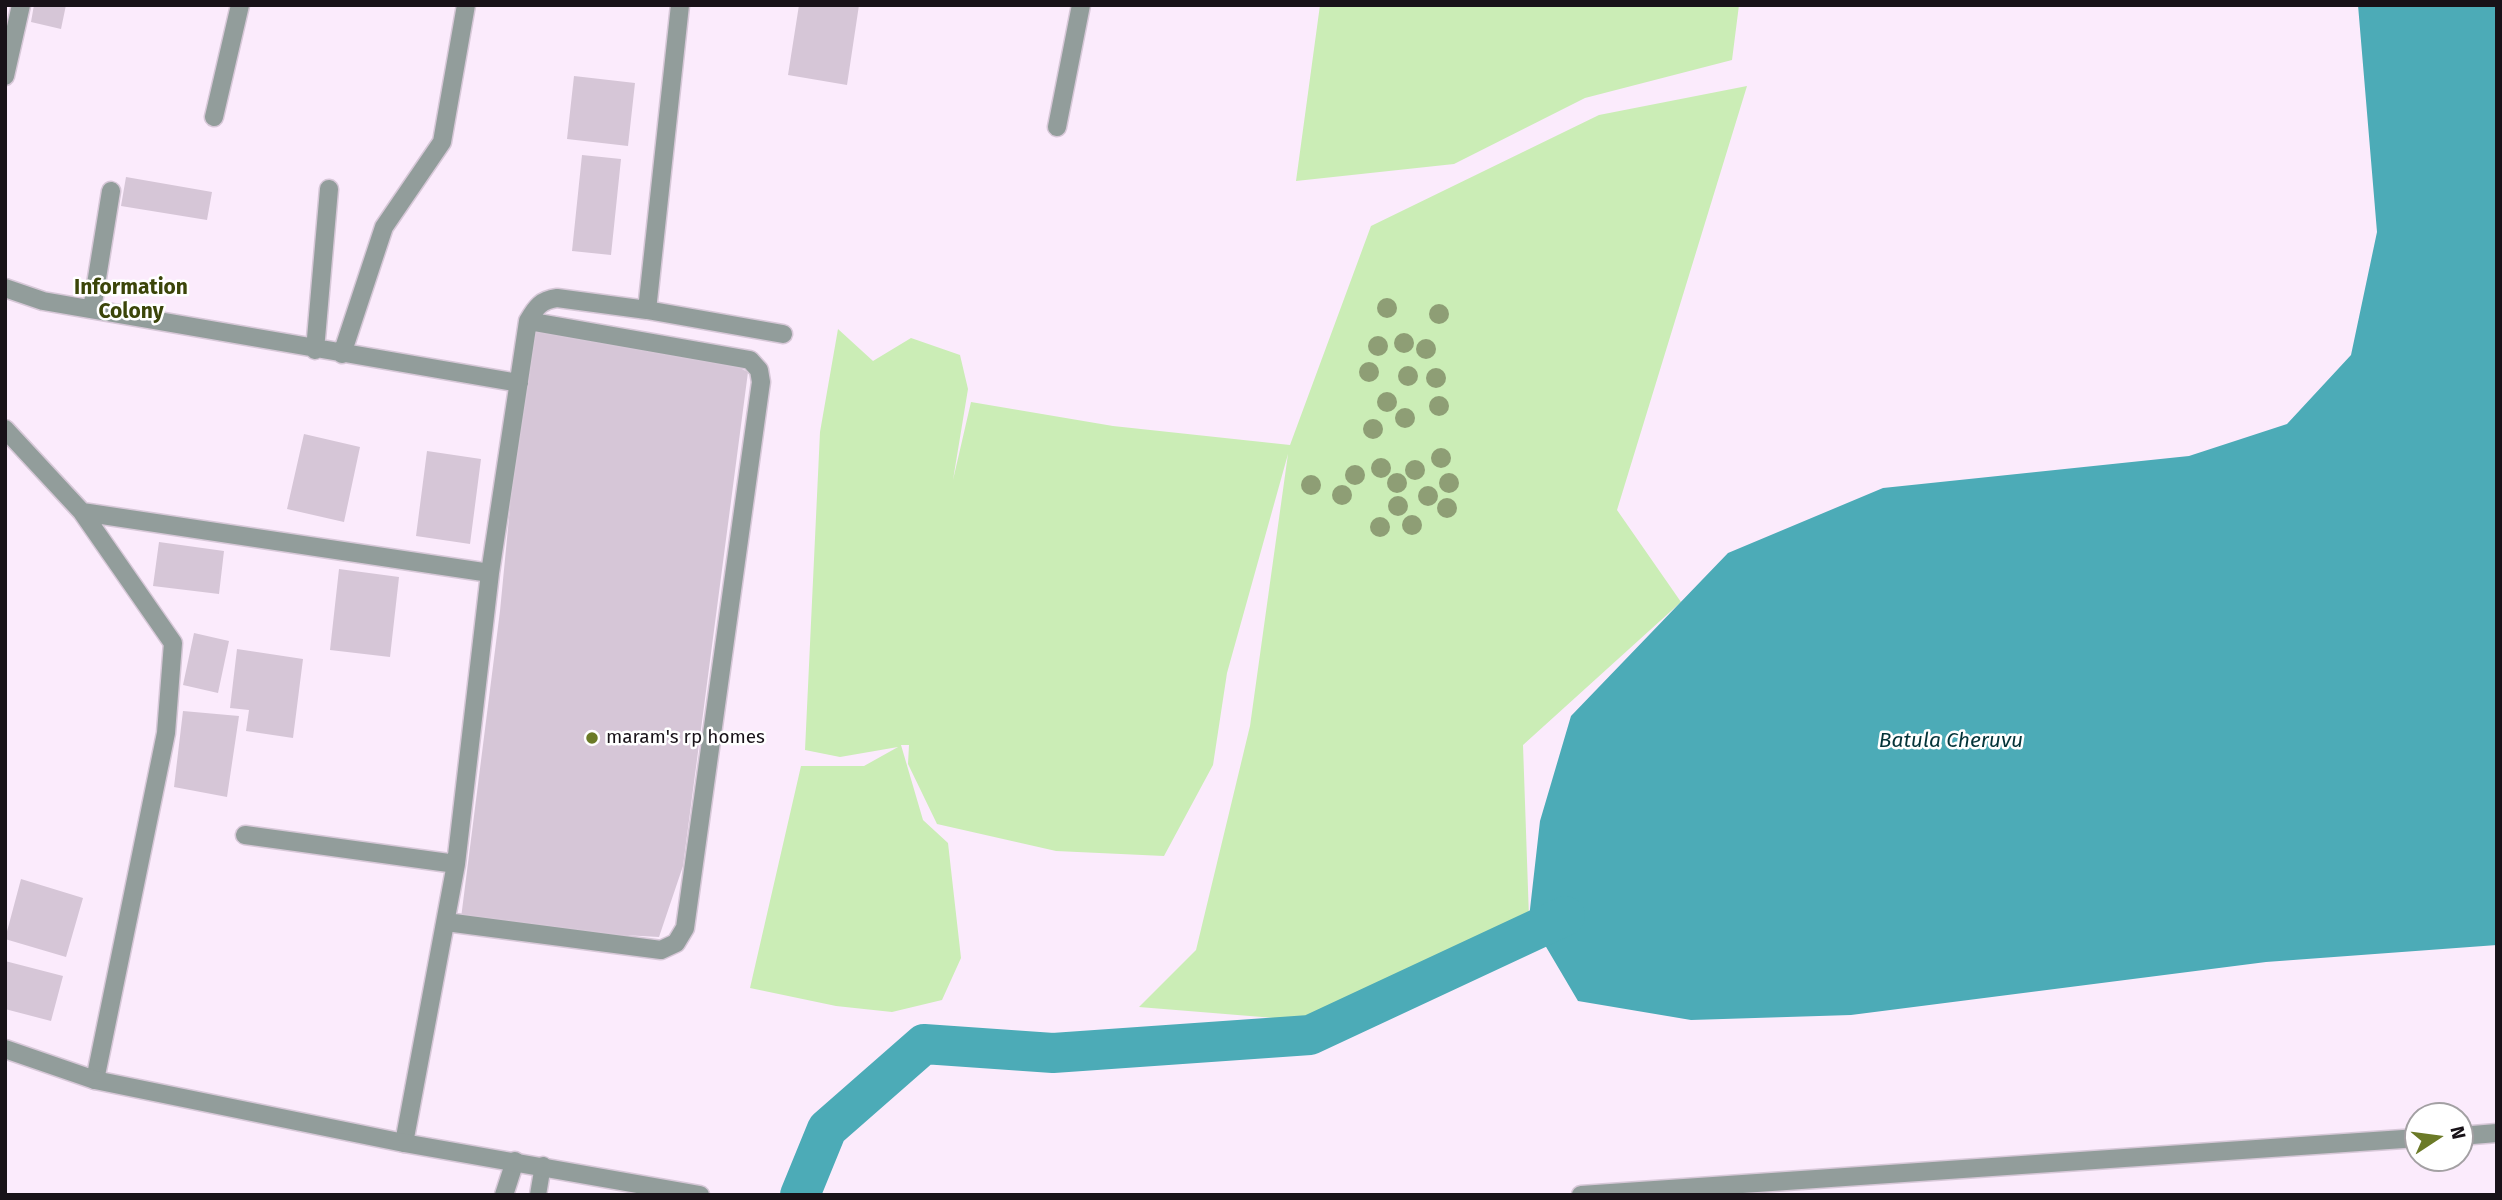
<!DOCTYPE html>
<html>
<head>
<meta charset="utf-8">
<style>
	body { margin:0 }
	#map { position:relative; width:2502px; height:1200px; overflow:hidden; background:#fbebfc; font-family:"Fira Sans",sans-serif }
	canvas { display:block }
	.frame { position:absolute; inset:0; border:7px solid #181218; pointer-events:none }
	.north { position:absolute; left:2404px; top:1102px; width:70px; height:70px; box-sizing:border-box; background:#fff; border:2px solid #a3a0a3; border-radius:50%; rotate:77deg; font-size:19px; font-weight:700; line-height:28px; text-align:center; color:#181218 }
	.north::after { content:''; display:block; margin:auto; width:24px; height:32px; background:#6b7a27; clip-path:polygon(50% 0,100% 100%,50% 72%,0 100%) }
</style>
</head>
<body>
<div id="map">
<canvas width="2502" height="1200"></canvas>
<div class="frame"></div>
<div class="north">N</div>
</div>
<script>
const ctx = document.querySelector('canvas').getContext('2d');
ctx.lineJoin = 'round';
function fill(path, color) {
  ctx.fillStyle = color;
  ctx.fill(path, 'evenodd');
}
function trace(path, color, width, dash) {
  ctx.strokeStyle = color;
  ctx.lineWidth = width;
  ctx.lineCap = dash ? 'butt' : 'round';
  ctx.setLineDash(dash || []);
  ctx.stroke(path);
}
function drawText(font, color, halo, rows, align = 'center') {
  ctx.font = font + ' "Fira Sans",sans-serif';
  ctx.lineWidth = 5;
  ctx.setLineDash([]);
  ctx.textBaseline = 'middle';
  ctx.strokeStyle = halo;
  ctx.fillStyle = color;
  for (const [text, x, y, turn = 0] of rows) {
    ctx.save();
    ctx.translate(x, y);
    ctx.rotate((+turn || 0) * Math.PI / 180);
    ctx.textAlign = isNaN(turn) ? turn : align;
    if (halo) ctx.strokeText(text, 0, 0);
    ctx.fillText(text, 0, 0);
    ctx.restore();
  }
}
fill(new Path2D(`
	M 1320,5 L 1739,5 L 1732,60 L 1585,98 L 1454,164 L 1296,181 Z
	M 1747,86 L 1617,510 L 1681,602 L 1523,745 L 1529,918 L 1336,1023 L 1139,1007 L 1196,950 L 1250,726 L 1288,454 L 1227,673 L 1213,765 L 1164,856 L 1056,851 L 937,824 L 908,764 L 909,745 L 901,745 L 923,820 L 948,843 L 961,958 L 942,1000 L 892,1012 L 836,1006 L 750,988 L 801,766 L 864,766 L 898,747 L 840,757 L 805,750 L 820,432 L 838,329 L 873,361 L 911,338 L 960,355 L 968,389 L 953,480 L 971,402 L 1113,426 L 1290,445 L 1371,226 L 1599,115 Z`), '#cbedb6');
fill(new Path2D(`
	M 2358,5 L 2497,5 L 2497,945 L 2266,962 L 1851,1015 L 1691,1020 L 1578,1001 L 1529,918 L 1540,821 L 1571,716 L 1728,553 L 1883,488 L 2189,456 L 2287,424 L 2351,355 L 2377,232 Z`), '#4cabb7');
trace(new Path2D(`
	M 800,1195 L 827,1129 L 924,1044 L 1053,1053 L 1310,1035 L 1565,916`), '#4cabb7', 40);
fill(new Path2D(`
	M 34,5 L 66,5 L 61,29 L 31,22 Z
	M 799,5 L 859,5 L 847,85 L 788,75 Z
	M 574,76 L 635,83 L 628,146 L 567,139 Z
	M 582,155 L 621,159 L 611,255 L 572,251 Z
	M 126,177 L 212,192 L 207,220 L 121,206 Z
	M 528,321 L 712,354 L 748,372 L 683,866 L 659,937 L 460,926 L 500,611 Z
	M 304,434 L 360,447 L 344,522 L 287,509 Z
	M 427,451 L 481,459 L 470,544 L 416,536 Z
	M 159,542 L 224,551 L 219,594 L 153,586 Z
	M 339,569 L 399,577 L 390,657 L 330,650 Z
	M 194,633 L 229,641 L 218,693 L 183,685 Z
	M 237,649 L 303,659 L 293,738 L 246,731 L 249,710 L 230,708 Z
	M 183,711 L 239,716 L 227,797 L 174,787 Z
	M 21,879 L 83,898 L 66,957 L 5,939 Z
	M 5,961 L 63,976 L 51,1021 L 5,1009 Z`), '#d6c6d7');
const service = new Path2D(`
	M 538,1195 L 543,1165`);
const minor = new Path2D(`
	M 5,76 L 21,5
	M 214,117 L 240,5
	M 1057,127 L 1081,5
	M 5,288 L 43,301 L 519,383
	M 92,309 L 111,191
	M 647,310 L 783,334
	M 315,350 L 329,189
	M 342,354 L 384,227 L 442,142 L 466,5
	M 5,429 L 82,512 L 173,643 L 166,733 L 95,1080
	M 82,512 L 490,573 L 456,864 L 404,1143
	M 490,573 L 528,321 C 536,307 541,300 557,298 L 647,310 L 680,5
	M 245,835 L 456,864
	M 446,922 L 661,950 L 676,943 L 685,928 L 761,382 L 759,370 L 750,360 L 528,321
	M 504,1195 L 515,1161`);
const tertiary = new Path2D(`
	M 5,1049 L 95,1080 L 404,1143 L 700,1195
	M 2460,1136 L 2497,1133
	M 1581,1195 L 2418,1138`);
trace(service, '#d7c8d8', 19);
trace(minor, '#d7c8d8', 21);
trace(tertiary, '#d7c8d8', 21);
trace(service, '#929d9b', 16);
trace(minor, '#929d9b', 18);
trace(tertiary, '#929d9b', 18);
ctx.fillStyle = '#8e9e75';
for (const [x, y] of [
	[1387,308],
	[1439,314],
	[1404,343],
	[1378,346],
	[1426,349],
	[1369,372],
	[1408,376],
	[1436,378],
	[1387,402],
	[1439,406],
	[1405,418],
	[1373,429],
	[1441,458],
	[1381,468],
	[1415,470],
	[1355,475],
	[1397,483],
	[1449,483],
	[1311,485],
	[1342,495],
	[1428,496],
	[1398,506],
	[1447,508],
	[1412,525],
	[1380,527]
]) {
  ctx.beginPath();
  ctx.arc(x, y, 10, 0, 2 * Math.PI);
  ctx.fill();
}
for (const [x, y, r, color] of [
	[592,738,7,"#6b7a27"]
]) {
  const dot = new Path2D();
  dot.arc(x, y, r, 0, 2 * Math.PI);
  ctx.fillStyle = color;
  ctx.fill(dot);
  trace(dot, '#fff', 2.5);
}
drawText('19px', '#181218', '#fff', [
	["maram's rp homes",606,738]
], 'left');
drawText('bold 21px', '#3b4509', '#fff', [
	["Information",131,288],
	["Colony",131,312]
]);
drawText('italic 21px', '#033338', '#fff', [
	["Batula Cheruvu",1951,741]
]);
</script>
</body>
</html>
